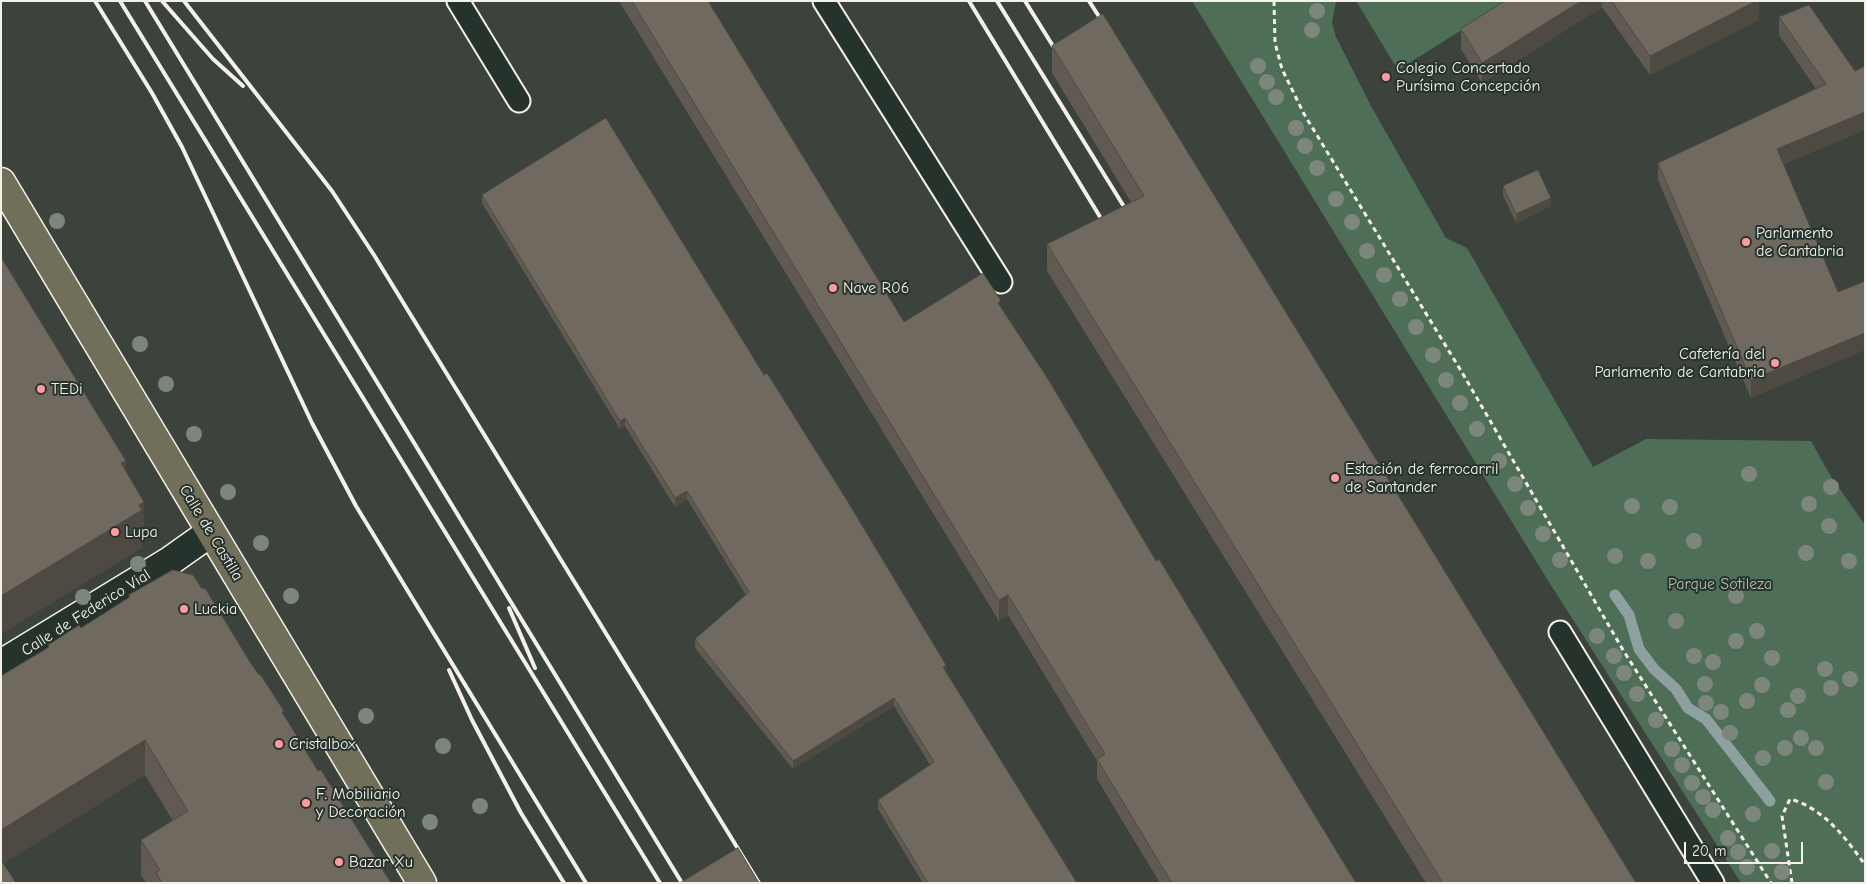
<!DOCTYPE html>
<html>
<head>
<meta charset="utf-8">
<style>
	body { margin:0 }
	#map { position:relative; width:1866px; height:884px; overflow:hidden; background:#3c433c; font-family:"Comic Neue",sans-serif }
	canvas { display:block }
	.frame { position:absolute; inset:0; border:2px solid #f4f1e8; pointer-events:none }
	.scale { position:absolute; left:1684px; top:842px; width:119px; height:22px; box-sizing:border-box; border:2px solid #f4f1e8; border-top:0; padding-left:6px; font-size:15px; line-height:18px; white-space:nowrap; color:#f4f1e8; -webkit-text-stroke:4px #26332d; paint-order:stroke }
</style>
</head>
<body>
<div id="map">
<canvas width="1866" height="884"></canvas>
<div class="frame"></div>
<div class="scale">20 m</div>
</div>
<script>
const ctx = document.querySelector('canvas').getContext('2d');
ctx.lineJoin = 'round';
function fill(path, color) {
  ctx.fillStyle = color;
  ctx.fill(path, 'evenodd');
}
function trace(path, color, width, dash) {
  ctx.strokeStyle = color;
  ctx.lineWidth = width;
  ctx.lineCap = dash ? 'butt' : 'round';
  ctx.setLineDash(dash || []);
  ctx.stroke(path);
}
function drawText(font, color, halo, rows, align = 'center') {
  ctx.font = font + ' "Comic Neue",sans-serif';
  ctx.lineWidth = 4;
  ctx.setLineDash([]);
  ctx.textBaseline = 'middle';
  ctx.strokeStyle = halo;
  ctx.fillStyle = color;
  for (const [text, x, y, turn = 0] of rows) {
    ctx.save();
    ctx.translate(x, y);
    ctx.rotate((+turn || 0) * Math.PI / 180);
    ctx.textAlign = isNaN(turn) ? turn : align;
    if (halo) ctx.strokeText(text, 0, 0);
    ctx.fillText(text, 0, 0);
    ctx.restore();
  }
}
fill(new Path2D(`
	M 1192,1 L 1336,1 L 1332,23 L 1336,37 L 1371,106 L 1446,238 L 1467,248 L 1593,467 L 1646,439 L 1811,441 L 1830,475 L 1865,525 L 1865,883 L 1741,883 L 1547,579 Z
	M 1356,1 L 1508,1 L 1398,70 Z`), '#4e6e58');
trace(new Path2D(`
	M 1615,595 L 1629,615 L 1639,649 L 1654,669 L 1676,689 L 1688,708 L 1706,719 L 1770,801`), '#8ea1a0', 11);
const service = new Path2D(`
	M 458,1 L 519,101
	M 824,1 L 1001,282
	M 1560,632 L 1713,883`);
const minor = new Path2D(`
	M 1,664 L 170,561 L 211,532`);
const primary = new Path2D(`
	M 1,182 L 422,883`);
trace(service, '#f4f1e8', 25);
trace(minor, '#f4f1e8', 31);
trace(primary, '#f4f1e8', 31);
trace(new Path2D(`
	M 1274,1 L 1275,43 L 1282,69 L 1304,114 L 1463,374 L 1623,650 L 1771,883
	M 1792,883 L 1782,816 L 1790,799 C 1823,808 1846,838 1865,865`), '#f4f1e8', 3, [5, 4]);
trace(service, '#26332d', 21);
trace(minor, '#26332d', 28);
trace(primary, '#716e59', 28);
trace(new Path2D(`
	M 95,1 L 152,93 L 182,147 L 312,423 L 356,506 L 586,883
	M 120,1 L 660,883
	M 145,1 L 682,883
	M 162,1 L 213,59 L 243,86
	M 184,1 L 332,191 L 374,255 L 759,883
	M 969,1 L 1108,230
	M 997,1 L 1131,218
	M 1025,1 L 1053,46
	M 1089,1 L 1107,29
	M 509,608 L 535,668
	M 449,670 L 472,720 L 521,813 L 564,883`), '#f4f1e8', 4);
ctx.fillStyle = '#7d867b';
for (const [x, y] of [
	[1317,11],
	[1312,30],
	[1258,66],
	[1267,82],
	[1276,97],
	[1296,128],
	[1305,146],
	[1317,168],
	[1336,199],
	[57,221],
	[1352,222],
	[1367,251],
	[1384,275],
	[1400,299],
	[1416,327],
	[140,344],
	[1433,355],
	[1446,380],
	[166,384],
	[1460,403],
	[1477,429],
	[194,434],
	[1499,461],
	[1749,474],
	[1515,484],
	[1831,487],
	[228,492],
	[1809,504],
	[1632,506],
	[1670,507],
	[1528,508],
	[1829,526],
	[1543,534],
	[1694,541],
	[261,543],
	[1806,553],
	[1615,556],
	[1560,560],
	[1648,561],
	[1849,561],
	[138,564],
	[291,596],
	[1736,596],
	[83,597],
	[1676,621],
	[1757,631],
	[1597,636],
	[1736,641],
	[1614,656],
	[1694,656],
	[1772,658],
	[1713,662],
	[1825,669],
	[1624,673],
	[1850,679],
	[1705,684],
	[1762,685],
	[1831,688],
	[1637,694],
	[1798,696],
	[1747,701],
	[1706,703],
	[1788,710],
	[1721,712],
	[366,716],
	[1656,720],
	[1730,733],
	[1801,738],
	[443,746],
	[1785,748],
	[1816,748],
	[1672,749],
	[1763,758],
	[1682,765],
	[1826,782],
	[1692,783],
	[1703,797],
	[480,806],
	[1713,810],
	[1753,814],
	[430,822],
	[1728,838],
	[1772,851],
	[1738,852],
	[1747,867],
	[1782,872]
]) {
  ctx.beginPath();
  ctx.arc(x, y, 8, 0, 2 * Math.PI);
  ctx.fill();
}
fill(new Path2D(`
	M 619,1 L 708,1 L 904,322 L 1001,307 L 1156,561 L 1356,883 L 1160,883 L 1097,779 L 1097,761 L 1008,615 L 999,621 Z
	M 1505,1 L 1759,1 L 1759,20 L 1650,75 L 1602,7 L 1482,83 L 1461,49 L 1461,29 Z
	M 1779,17 L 1855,71 L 1865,130 L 1783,164 L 1751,398 L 1658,180 L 1658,163 L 1816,89 L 1779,35 Z
	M 1052,46 L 1636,883 L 1426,883 L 1047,271 L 1047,244 L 1131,202 L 1052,73 Z
	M 1503,186 L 1551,206 L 1516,223 L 1503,195 Z
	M 482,195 L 946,673 L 1077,883 L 923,883 L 878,809 L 878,800 L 930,765 L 894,706 L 793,769 L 695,648 L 695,639 L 746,595 L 687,499 L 675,507 L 625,426 L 620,429 L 482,203 Z
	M 202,589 L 284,715 L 318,771 L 391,883 L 146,883 L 141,875 L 141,840 L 173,821 L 145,775 L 4,863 L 1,883 L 1,676 L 48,648 L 48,645 L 81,628 L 129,597 L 129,595 Z`), '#605a52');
fill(new Path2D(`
	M 1581,1 L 1602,1 L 1602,7 L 1482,83 L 1482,63 Z
	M 1756,1 L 1759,1 L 1759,20 L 1650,75 L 1650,56 Z
	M 1865,112 L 1865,130 L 1777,167 L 1777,149 Z
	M 1551,198 L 1551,206 L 1516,223 L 1516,214 Z
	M 1865,333 L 1865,350 L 1751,398 L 1751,380 Z
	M 625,418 L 625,426 L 620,429 L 620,421 Z
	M 126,461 L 126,498 L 121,463 Z
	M 687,491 L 687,499 L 675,507 L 675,498 Z
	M 144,502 L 144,540 L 142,541 L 142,548 L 1,634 L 1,596 Z
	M 1008,595 L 1008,615 L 999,621 L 999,600 Z
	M 946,665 L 946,673 L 943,667 Z
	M 894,698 L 894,706 L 793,769 L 793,761 Z
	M 145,740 L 145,775 L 1,865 L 1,830 Z`), '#4e4a42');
const building = new Path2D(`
	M 632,1 L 708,1 L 904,322 L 983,273 L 1001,301 L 998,303 L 1048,379 L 1156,561 L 1159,559 L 1356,883 L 1172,883 L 1097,759 L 1105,754 L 1008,595 L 999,600 Z
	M 1505,1 L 1581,1 L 1482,63 L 1461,29 Z
	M 1612,1 L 1756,1 L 1650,56 Z
	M 1809,5 L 1855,71 L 1865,66 L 1865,112 L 1777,149 L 1838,292 L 1865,281 L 1865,333 L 1751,380 L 1658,163 L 1826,84 L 1779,17 Z
	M 1103,14 L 1636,883 L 1443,883 L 1047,244 L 1144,196 L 1052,46 Z
	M 606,118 L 764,375 L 767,373 L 848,502 L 946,665 L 943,667 L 1077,883 L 928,883 L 878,800 L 934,762 L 894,698 L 793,761 L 695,639 L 749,592 L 687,491 L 675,498 L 625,418 L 620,421 L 482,195 Z
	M 1538,170 L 1551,198 L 1516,214 L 1503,186 Z
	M 1,257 L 126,461 L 121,463 L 144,502 L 139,505 L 142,510 L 1,596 Z
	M 173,570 L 193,575 L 202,589 L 205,588 L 250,662 L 259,675 L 260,674 L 284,711 L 282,712 L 318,771 L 321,770 L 391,883 L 162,883 L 156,872 L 160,870 L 141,840 L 188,811 L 145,740 L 1,830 L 1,676 L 49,647 L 48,645 L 79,625 L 81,628 L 130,597 L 129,595 Z
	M 738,848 L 759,883 L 680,883 Z
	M 1,860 L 16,883 L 1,883 Z`);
fill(building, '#70695f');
trace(building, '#4e4a42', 1);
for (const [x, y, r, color] of [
	[1386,77,5,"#ff9aa2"],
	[1746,242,5,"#ff9aa2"],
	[833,288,5,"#ff9aa2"],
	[1775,363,5,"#ff9aa2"],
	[41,389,5,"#ff9aa2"],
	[1335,478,5,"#ff9aa2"],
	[115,532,5,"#ff9aa2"],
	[184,609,5,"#ff9aa2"],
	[279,744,5,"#ff9aa2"],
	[306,803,5,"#ff9aa2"],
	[339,862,5,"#ff9aa2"]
]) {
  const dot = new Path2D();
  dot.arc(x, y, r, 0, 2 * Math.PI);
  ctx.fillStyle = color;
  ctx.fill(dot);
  trace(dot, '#26332d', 2);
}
drawText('16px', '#f4f1e8', '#26332d', [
	["Colegio Concertado",1396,68],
	["Purísima Concepción",1396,86],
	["Parlamento",1756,233],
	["de Cantabria",1756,251],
	["Nave R06",843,288],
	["Cafetería del",1765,354,"right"],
	["Parlamento de Cantabria",1765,372,"right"],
	["TEDi",51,389],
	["Estación de ferrocarril",1345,469],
	["de Santander",1345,487],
	["Lupa",125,532],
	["Luckia",194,609],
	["Cristalbox",289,744],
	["F. Mobiliario",316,794],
	["y Decoración",316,812],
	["Bazar Xu",349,862]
], 'left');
drawText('16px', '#f4f1e8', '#26332d', [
	["Calle de Castilla",211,533,59],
	["Calle de Federico Vial",86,613,-32]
]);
drawText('16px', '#b2bdae', '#26332d', [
	["Parque Sotileza",1720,584]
]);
</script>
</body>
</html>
